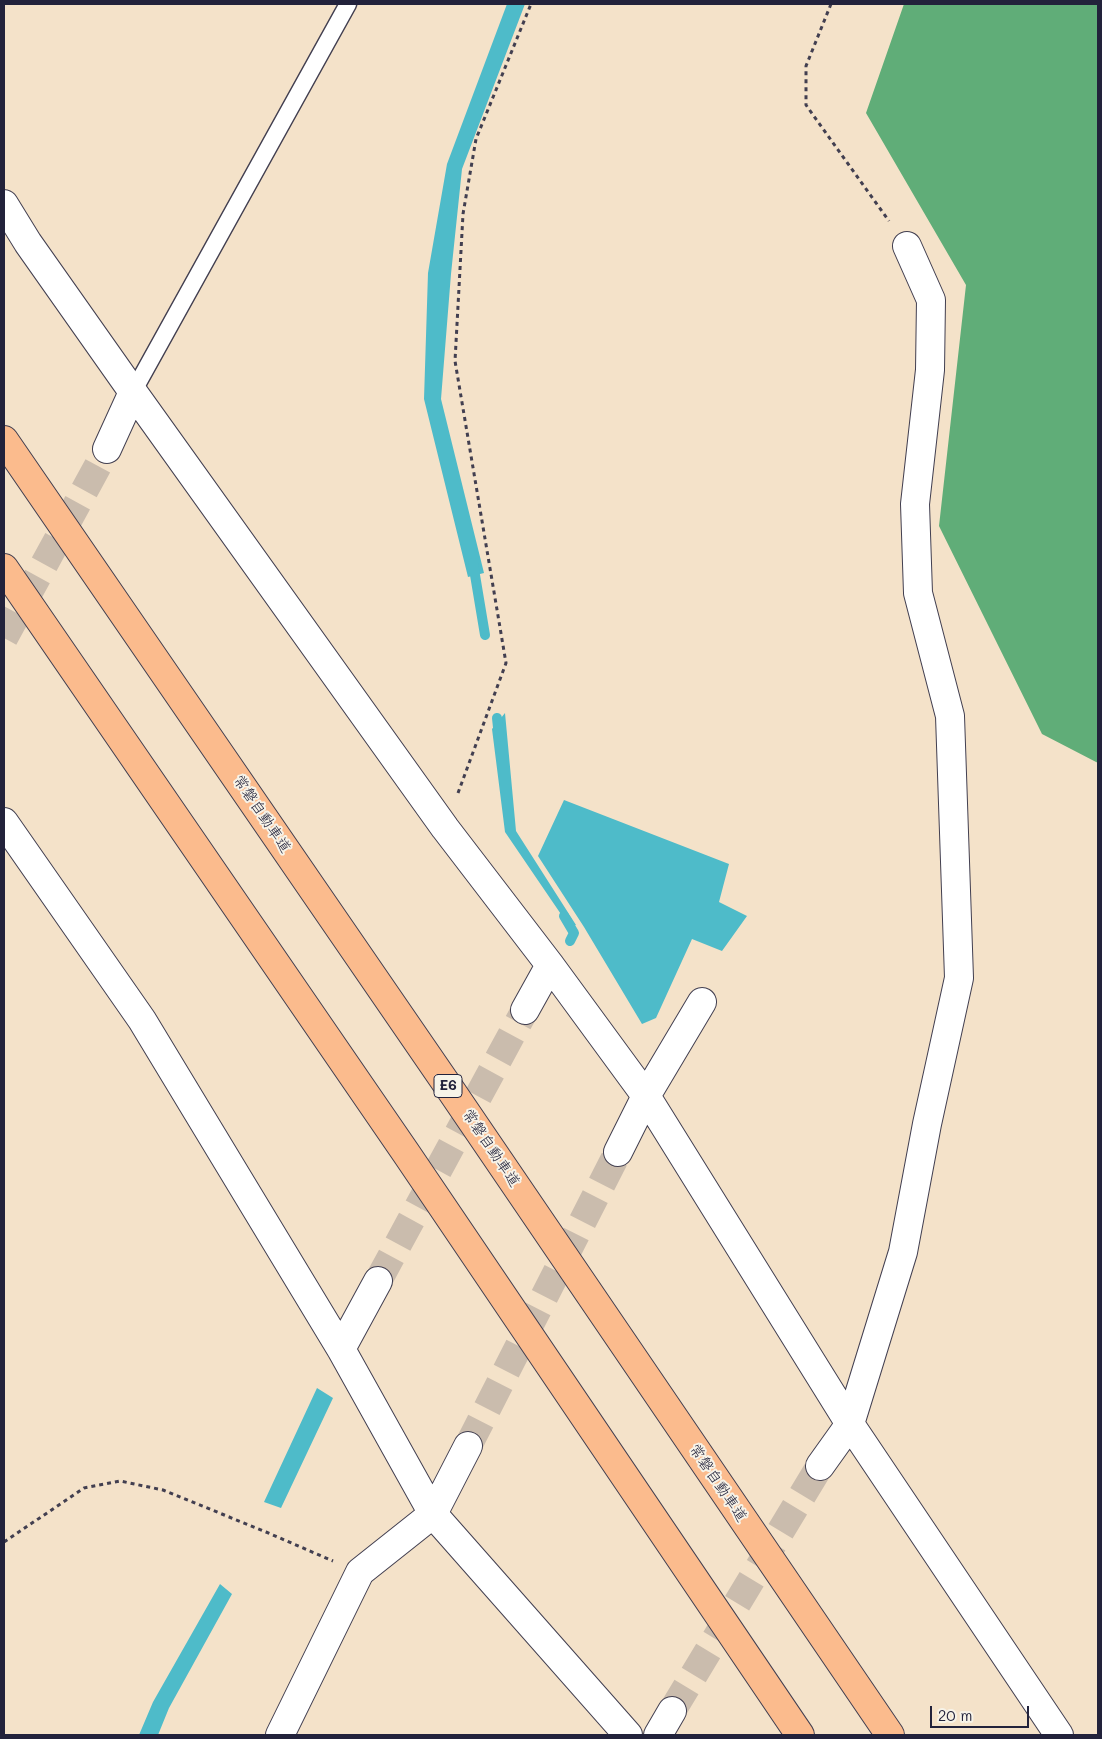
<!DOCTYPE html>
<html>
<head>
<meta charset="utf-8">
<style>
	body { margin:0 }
	#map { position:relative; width:1102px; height:1739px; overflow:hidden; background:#f4e2c9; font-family:Mali,sans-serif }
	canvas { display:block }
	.frame { position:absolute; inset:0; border:5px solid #22223b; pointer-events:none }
	.scale { position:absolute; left:930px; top:1706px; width:99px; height:22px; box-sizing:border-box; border:2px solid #22223b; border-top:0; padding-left:6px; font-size:15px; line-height:18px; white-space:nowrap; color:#22223b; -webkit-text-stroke:4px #f7f3e8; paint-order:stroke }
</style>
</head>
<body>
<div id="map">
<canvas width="1102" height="1739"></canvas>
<div class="frame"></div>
<div class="scale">20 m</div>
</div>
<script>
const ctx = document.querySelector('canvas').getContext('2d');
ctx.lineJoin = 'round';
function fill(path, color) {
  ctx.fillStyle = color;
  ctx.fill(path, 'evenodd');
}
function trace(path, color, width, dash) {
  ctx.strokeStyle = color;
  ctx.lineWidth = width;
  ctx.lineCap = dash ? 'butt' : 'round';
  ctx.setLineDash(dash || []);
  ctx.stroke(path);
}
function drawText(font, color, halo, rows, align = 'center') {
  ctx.font = font + ' Mali,"Klee One",sans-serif';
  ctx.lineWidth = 4;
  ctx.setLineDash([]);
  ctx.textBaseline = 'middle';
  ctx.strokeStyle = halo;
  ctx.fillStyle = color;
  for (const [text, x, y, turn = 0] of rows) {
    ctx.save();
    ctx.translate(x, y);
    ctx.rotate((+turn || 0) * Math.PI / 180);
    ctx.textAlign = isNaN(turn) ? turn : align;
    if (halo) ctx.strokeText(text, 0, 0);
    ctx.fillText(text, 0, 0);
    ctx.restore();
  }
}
fill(new Path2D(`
	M 904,4 L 1098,4 L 1098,763 L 1042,734 L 939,526 L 966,285 L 866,113 Z`), '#60ad78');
fill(new Path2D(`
	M 507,4 L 525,4 L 462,169 L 451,274 L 441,399 L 484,573 L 468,577 L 424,399 L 428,273 L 447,164 Z
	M 505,713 L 516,831 L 576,925 L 569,926 L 505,832 L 492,729 Z
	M 564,800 L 729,864 L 719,902 L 747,916 L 722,951 L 692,939 L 656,1018 L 642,1024 L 584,927 L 538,856 Z
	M 317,1388 L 333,1398 L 281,1508 L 264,1502 Z
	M 220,1584 L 232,1594 L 169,1708 L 158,1735 L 139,1735 L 153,1702 Z`), '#4ebbc9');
trace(new Path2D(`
	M 473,563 L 485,635
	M 497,718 L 499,737
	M 564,916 L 574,933 L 570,941`), '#4ebbc9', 10);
trace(new Path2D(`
	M 4,638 L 107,449
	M 378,1281 L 525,1010
	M 468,1446 L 618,1152
	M 672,1711 L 820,1466`), '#cabcad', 28, [28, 14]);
const lane = new Path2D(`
	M 133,392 L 348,4`);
const street = new Path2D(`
	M 4,204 L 28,243 L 133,392 L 445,828 L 550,965 L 646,1096 L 850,1424 L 1059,1735
	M 107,449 L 133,392
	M 4,822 L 142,1020 L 341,1349 L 433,1514 L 628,1735
	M 525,1010 L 550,965
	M 618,1152 L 646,1096 L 702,1002
	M 341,1349 L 378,1281
	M 820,1466 L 850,1424 L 903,1252 L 927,1124 L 959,978 L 950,716 L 918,593 L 915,504 L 930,370 L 931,300 L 907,246
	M 280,1735 L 360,1572 L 433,1514 L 468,1446
	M 658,1735 L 672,1711`);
const highway = new Path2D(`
	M 4,440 L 446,1083 L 890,1735
	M 4,568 L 406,1153 L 800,1735`);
trace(lane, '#423f50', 19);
trace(street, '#423f50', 30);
trace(highway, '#423f50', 30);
trace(new Path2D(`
	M 831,4 L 806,66 L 806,105 L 889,221
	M 458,793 L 506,663 L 455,361 L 463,214 L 476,139 L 531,4
	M 4,1542 L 84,1488 L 120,1481 L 163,1490 L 266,1532 L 333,1561`), '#423f50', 3, [4, 4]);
trace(lane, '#fff', 16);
trace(street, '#fff', 28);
trace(highway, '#fbbb8d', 28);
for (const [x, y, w] of [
	[448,1086,28]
]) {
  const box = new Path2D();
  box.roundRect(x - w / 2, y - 11.5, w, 23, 4);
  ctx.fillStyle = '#f7f3e8';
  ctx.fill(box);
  trace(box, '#22223b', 1);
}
drawText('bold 14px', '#22223b', null, [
	["E6",448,1086]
]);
drawText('15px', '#22223b', '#f7f3e8', [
	["常磐自動車道",262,814,56],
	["常磐自動車道",491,1148,56],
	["常磐自動車道",718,1483,56]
]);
</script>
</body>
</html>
